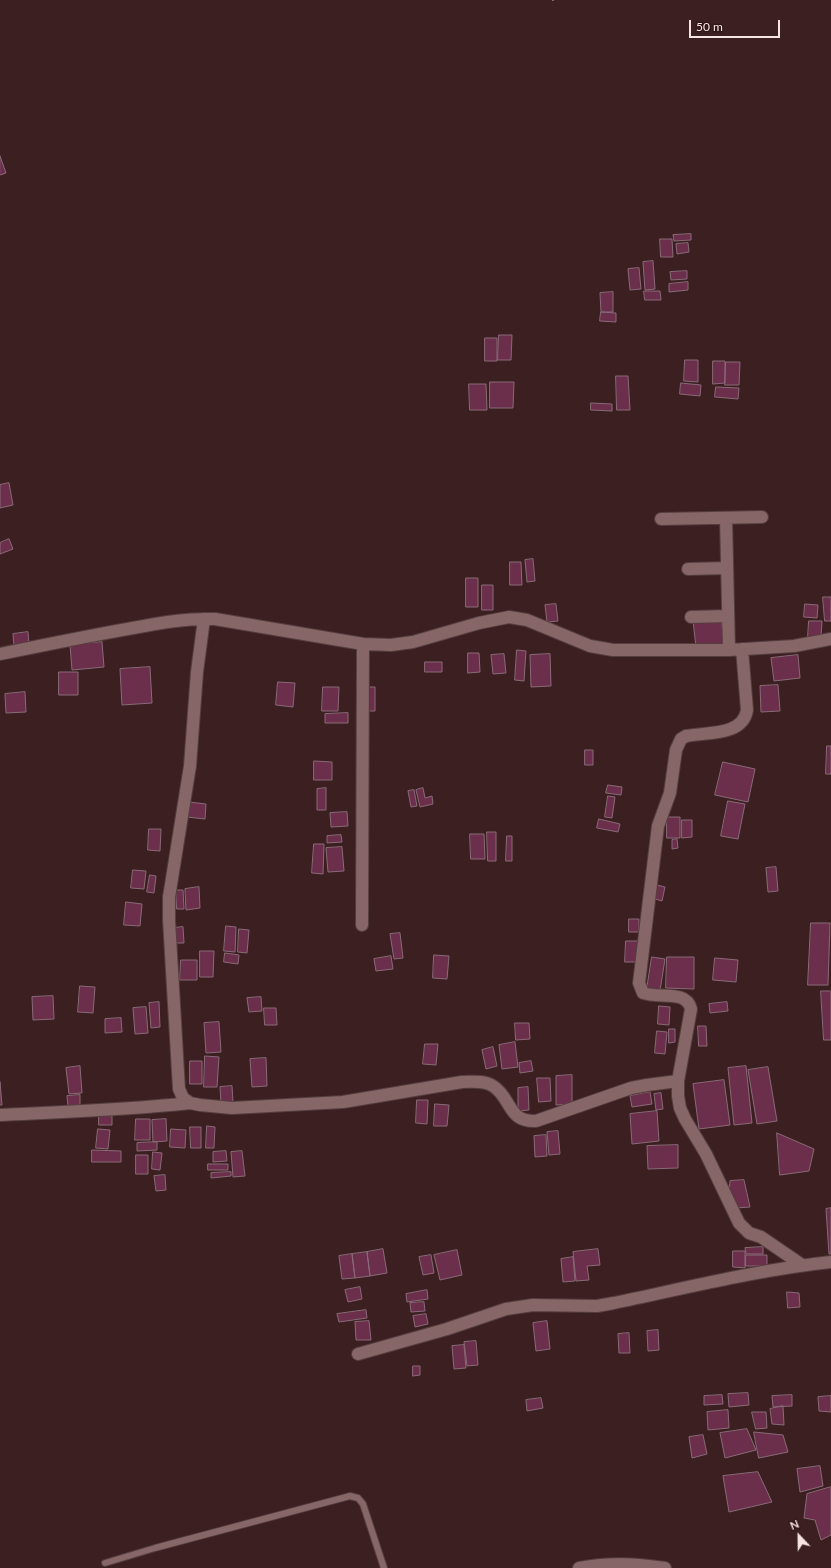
<!DOCTYPE html>
<html>
<head>
<meta charset="utf-8">
<style>
	body { margin:0 }
	#map { position:relative; width:831px; height:1568px; overflow:hidden; background:#3c2021; font-family:Lato,sans-serif }
	canvas { display:block }
	.north { position:absolute; left:779px; top:1516px; width:40px; height:40px; -webkit-text-stroke:3px #311718; paint-order:stroke; rotate:338deg; font-size:11px; font-weight:700; line-height:16px; text-align:center; color:#f7e4e3 }
	.north::after { content:''; display:block; margin:auto; width:14px; height:18px; background:#f7e4e3; clip-path:polygon(50% 0,100% 100%,50% 72%,0 100%) }
	.scale { position:absolute; left:689px; top:20px; width:91px; height:18px; box-sizing:border-box; border:2px solid #f7e4e3; border-top:0; padding-left:5px; font-size:12px; line-height:14px; white-space:nowrap; color:#f7e4e3; -webkit-text-stroke:3px #311718; paint-order:stroke }
</style>
</head>
<body>
<div id="map">
<canvas width="831" height="1568"></canvas>
<div class="north">N</div>
<div class="scale">50 m</div>
</div>
<script>
const ctx = document.querySelector('canvas').getContext('2d');
ctx.lineJoin = 'round';
function fill(path, color) {
  ctx.fillStyle = color;
  ctx.fill(path, 'evenodd');
}
function trace(path, color, width, dash) {
  ctx.strokeStyle = color;
  ctx.lineWidth = width;
  ctx.lineCap = dash ? 'butt' : 'round';
  ctx.setLineDash(dash || []);
  ctx.stroke(path);
}
const building = new Path2D(`
	M 0,156 L 6,173 L 0,175 Z
	M 691,234 L 691,240 L 674,241 L 673,235 Z
	M 660,239 L 672,239 L 673,257 L 661,257 Z
	M 688,243 L 689,252 L 677,254 L 676,244 Z
	M 653,261 L 655,289 L 645,290 L 643,262 Z
	M 639,268 L 641,289 L 630,290 L 628,269 Z
	M 687,271 L 687,279 L 671,280 L 670,272 Z
	M 688,282 L 688,290 L 669,292 L 669,284 Z
	M 644,291 L 660,291 L 661,300 L 645,300 Z
	M 613,292 L 613,312 L 601,312 L 600,293 Z
	M 601,312 L 616,313 L 616,322 L 600,321 Z
	M 499,335 L 512,335 L 511,360 L 498,360 Z
	M 485,338 L 497,338 L 497,361 L 485,361 Z
	M 685,360 L 698,360 L 698,382 L 684,381 Z
	M 713,361 L 725,361 L 725,383 L 713,384 Z
	M 726,362 L 740,362 L 739,385 L 725,385 Z
	M 616,376 L 628,376 L 630,410 L 617,410 Z
	M 490,382 L 514,382 L 513,408 L 490,408 Z
	M 681,383 L 701,385 L 700,396 L 680,394 Z
	M 469,384 L 486,384 L 487,410 L 470,410 Z
	M 716,387 L 739,388 L 738,399 L 715,397 Z
	M 591,403 L 612,404 L 612,411 L 591,410 Z
	M 9,483 L 13,505 L 0,508 L 0,485 Z
	M 9,539 L 13,549 L 0,554 L 0,543 Z
	M 533,559 L 535,581 L 527,582 L 525,560 Z
	M 510,562 L 521,562 L 522,585 L 510,585 Z
	M 466,578 L 478,578 L 478,607 L 466,607 Z
	M 482,585 L 493,585 L 493,610 L 482,610 Z
	M 823,597 L 831,597 L 831,621 L 825,621 Z
	M 556,604 L 558,621 L 547,622 L 545,605 Z
	M 805,604 L 818,605 L 817,618 L 804,617 Z
	M 721,618 L 724,644 L 696,647 L 693,621 Z
	M 809,621 L 822,621 L 821,637 L 808,637 Z
	M 28,632 L 29,645 L 14,646 L 13,634 Z
	M 102,642 L 104,667 L 72,670 L 70,645 Z
	M 517,650 L 526,651 L 524,681 L 515,680 Z
	M 468,653 L 479,653 L 480,672 L 468,673 Z
	M 504,654 L 506,673 L 493,674 L 491,655 Z
	M 550,654 L 551,686 L 531,687 L 530,655 Z
	M 798,655 L 800,678 L 774,681 L 771,658 Z
	M 425,662 L 442,662 L 442,672 L 425,672 Z
	M 150,667 L 152,703 L 122,705 L 120,669 Z
	M 59,672 L 78,672 L 78,695 L 59,695 Z
	M 278,682 L 295,683 L 293,707 L 276,705 Z
	M 778,685 L 780,711 L 761,712 L 760,686 Z
	M 323,687 L 339,687 L 338,711 L 322,711 Z
	M 368,687 L 375,687 L 375,711 L 367,711 Z
	M 25,692 L 26,712 L 6,713 L 5,694 Z
	M 348,713 L 348,723 L 325,723 L 325,714 Z
	M 827,746 L 831,746 L 831,774 L 826,774 Z
	M 585,750 L 593,750 L 593,765 L 585,765 Z
	M 314,761 L 332,762 L 332,780 L 314,780 Z
	M 723,762 L 755,769 L 748,802 L 715,795 Z
	M 608,785 L 622,787 L 621,795 L 606,793 Z
	M 326,788 L 326,810 L 317,810 L 317,789 Z
	M 423,788 L 425,798 L 432,796 L 433,804 L 420,807 L 416,790 Z
	M 414,790 L 417,806 L 411,807 L 408,791 Z
	M 608,796 L 615,797 L 612,818 L 605,817 Z
	M 728,801 L 745,804 L 738,839 L 721,836 Z
	M 189,802 L 206,804 L 205,819 L 187,817 Z
	M 347,812 L 348,826 L 331,827 L 330,813 Z
	M 667,817 L 680,817 L 680,838 L 667,838 Z
	M 599,819 L 620,824 L 618,832 L 597,828 Z
	M 682,820 L 692,820 L 692,837 L 682,838 Z
	M 149,829 L 161,829 L 160,851 L 148,850 Z
	M 487,832 L 496,832 L 496,861 L 488,861 Z
	M 470,834 L 484,834 L 485,859 L 471,859 Z
	M 341,835 L 342,842 L 327,843 L 327,836 Z
	M 507,836 L 512,836 L 512,861 L 506,861 Z
	M 677,839 L 678,848 L 672,849 L 672,840 Z
	M 314,844 L 324,844 L 323,874 L 312,873 Z
	M 342,847 L 344,871 L 328,872 L 326,848 Z
	M 776,867 L 778,891 L 768,892 L 766,868 Z
	M 133,870 L 146,871 L 144,889 L 131,888 Z
	M 150,875 L 156,876 L 154,893 L 147,892 Z
	M 657,885 L 665,887 L 662,901 L 655,899 Z
	M 199,887 L 200,908 L 186,910 L 185,889 Z
	M 176,890 L 183,890 L 184,909 L 177,909 Z
	M 126,902 L 142,904 L 140,926 L 124,925 Z
	M 629,919 L 639,919 L 639,932 L 629,932 Z
	M 811,923 L 830,923 L 828,985 L 808,985 Z
	M 226,926 L 236,927 L 235,952 L 224,951 Z
	M 183,927 L 184,943 L 174,943 L 174,928 Z
	M 239,929 L 249,930 L 247,953 L 238,952 Z
	M 400,933 L 403,958 L 394,959 L 390,934 Z
	M 626,941 L 639,941 L 639,962 L 625,962 Z
	M 200,951 L 214,951 L 213,977 L 200,977 Z
	M 225,953 L 239,955 L 238,964 L 224,962 Z
	M 434,955 L 449,956 L 447,979 L 433,978 Z
	M 391,956 L 393,969 L 376,971 L 374,959 Z
	M 652,957 L 665,959 L 660,991 L 647,989 Z
	M 667,957 L 694,957 L 694,989 L 666,988 Z
	M 715,958 L 738,960 L 736,982 L 713,980 Z
	M 181,960 L 197,960 L 197,980 L 180,980 Z
	M 80,986 L 95,987 L 93,1013 L 78,1012 Z
	M 821,991 L 831,991 L 831,1040 L 824,1040 Z
	M 53,996 L 54,1019 L 33,1020 L 32,997 Z
	M 261,997 L 262,1011 L 249,1012 L 247,998 Z
	M 159,1002 L 160,1027 L 151,1028 L 149,1003 Z
	M 727,1002 L 728,1011 L 710,1013 L 709,1004 Z
	M 659,1006 L 670,1007 L 669,1025 L 658,1024 Z
	M 146,1007 L 148,1033 L 135,1034 L 133,1008 Z
	M 264,1008 L 276,1008 L 277,1025 L 265,1025 Z
	M 121,1018 L 122,1032 L 105,1033 L 105,1019 Z
	M 219,1022 L 221,1052 L 206,1053 L 204,1023 Z
	M 515,1023 L 529,1023 L 530,1039 L 516,1040 Z
	M 698,1026 L 706,1026 L 707,1046 L 699,1046 Z
	M 669,1029 L 675,1029 L 675,1042 L 669,1043 Z
	M 657,1031 L 667,1032 L 665,1054 L 655,1053 Z
	M 515,1042 L 518,1067 L 502,1069 L 499,1045 Z
	M 425,1044 L 438,1044 L 436,1065 L 423,1064 Z
	M 493,1047 L 497,1066 L 486,1069 L 482,1050 Z
	M 205,1056 L 219,1057 L 217,1087 L 204,1087 Z
	M 266,1058 L 267,1086 L 252,1087 L 250,1059 Z
	M 190,1061 L 202,1061 L 202,1084 L 190,1084 Z
	M 531,1061 L 533,1071 L 520,1073 L 519,1063 Z
	M 80,1066 L 82,1093 L 69,1094 L 66,1068 Z
	M 746,1066 L 752,1123 L 734,1125 L 728,1068 Z
	M 768,1067 L 777,1121 L 757,1124 L 748,1070 Z
	M 572,1075 L 572,1104 L 556,1105 L 556,1076 Z
	M 537,1078 L 550,1078 L 551,1101 L 539,1102 Z
	M 724,1080 L 730,1125 L 699,1129 L 693,1084 Z
	M 0,1082 L 2,1105 L 0,1105 Z
	M 232,1086 L 233,1102 L 221,1103 L 220,1087 Z
	M 528,1087 L 529,1110 L 518,1111 L 518,1088 Z
	M 650,1092 L 652,1104 L 632,1107 L 630,1096 Z
	M 661,1093 L 663,1109 L 656,1110 L 654,1094 Z
	M 80,1095 L 80,1105 L 68,1106 L 67,1096 Z
	M 417,1100 L 428,1100 L 427,1124 L 416,1123 Z
	M 435,1104 L 449,1105 L 447,1126 L 434,1126 Z
	M 657,1111 L 659,1141 L 632,1144 L 630,1114 Z
	M 99,1115 L 112,1116 L 112,1125 L 99,1125 Z
	M 136,1119 L 150,1119 L 150,1140 L 135,1140 Z
	M 166,1119 L 167,1141 L 153,1142 L 152,1120 Z
	M 207,1126 L 215,1127 L 214,1148 L 206,1148 Z
	M 190,1127 L 201,1127 L 201,1148 L 191,1148 Z
	M 98,1129 L 110,1130 L 108,1149 L 96,1148 Z
	M 171,1129 L 186,1130 L 185,1148 L 170,1147 Z
	M 558,1131 L 560,1154 L 549,1155 L 547,1132 Z
	M 777,1133 L 814,1149 L 809,1171 L 780,1175 Z
	M 546,1135 L 547,1156 L 535,1157 L 534,1136 Z
	M 157,1142 L 157,1150 L 137,1151 L 137,1143 Z
	M 678,1145 L 678,1168 L 648,1169 L 647,1146 Z
	M 92,1150 L 121,1151 L 121,1162 L 92,1162 Z
	M 226,1151 L 227,1161 L 213,1162 L 213,1152 Z
	M 242,1151 L 245,1176 L 233,1177 L 231,1152 Z
	M 153,1152 L 162,1153 L 160,1170 L 152,1169 Z
	M 136,1155 L 148,1155 L 148,1174 L 136,1174 Z
	M 208,1164 L 228,1164 L 228,1170 L 208,1170 Z
	M 231,1172 L 231,1176 L 211,1178 L 211,1173 Z
	M 165,1175 L 166,1190 L 156,1191 L 154,1176 Z
	M 744,1180 L 750,1207 L 735,1208 L 729,1193 L 730,1181 Z
	M 831,1208 L 831,1254 L 829,1254 L 826,1209 Z
	M 763,1247 L 763,1254 L 746,1254 L 745,1248 Z
	M 383,1249 L 387,1273 L 370,1276 L 367,1252 Z
	M 598,1249 L 600,1265 L 587,1266 L 589,1280 L 576,1281 L 573,1252 Z
	M 457,1250 L 462,1275 L 440,1280 L 434,1255 Z
	M 733,1251 L 745,1251 L 745,1268 L 733,1267 Z
	M 367,1252 L 370,1276 L 355,1278 L 352,1254 Z
	M 352,1254 L 355,1278 L 342,1279 L 339,1256 Z
	M 431,1255 L 434,1273 L 423,1275 L 419,1257 Z
	M 746,1255 L 767,1255 L 767,1266 L 746,1266 Z
	M 573,1257 L 575,1281 L 563,1282 L 561,1259 Z
	M 360,1287 L 362,1299 L 348,1302 L 345,1290 Z
	M 427,1290 L 428,1299 L 407,1302 L 406,1294 Z
	M 787,1292 L 799,1293 L 800,1307 L 788,1308 Z
	M 424,1302 L 425,1311 L 411,1312 L 410,1303 Z
	M 366,1310 L 367,1318 L 339,1322 L 337,1314 Z
	M 426,1314 L 428,1324 L 415,1327 L 413,1316 Z
	M 369,1321 L 371,1340 L 356,1340 L 355,1322 Z
	M 547,1321 L 550,1349 L 536,1351 L 533,1323 Z
	M 658,1330 L 659,1350 L 648,1351 L 647,1331 Z
	M 629,1333 L 630,1353 L 619,1353 L 618,1334 Z
	M 476,1341 L 478,1365 L 467,1366 L 464,1342 Z
	M 464,1345 L 466,1368 L 454,1369 L 452,1346 Z
	M 413,1366 L 420,1366 L 420,1375 L 413,1376 Z
	M 748,1393 L 749,1405 L 729,1407 L 728,1394 Z
	M 722,1395 L 723,1404 L 704,1405 L 704,1396 Z
	M 792,1395 L 792,1406 L 773,1407 L 772,1396 Z
	M 831,1396 L 831,1412 L 819,1411 L 818,1397 Z
	M 541,1398 L 543,1408 L 527,1411 L 526,1400 Z
	M 783,1406 L 784,1425 L 772,1424 L 770,1409 Z
	M 728,1410 L 729,1428 L 708,1430 L 707,1412 Z
	M 752,1412 L 766,1412 L 767,1428 L 756,1429 Z
	M 747,1429 L 756,1450 L 725,1458 L 720,1433 Z
	M 754,1432 L 783,1435 L 788,1452 L 759,1458 Z
	M 703,1435 L 707,1454 L 692,1458 L 689,1437 Z
	M 820,1466 L 823,1486 L 800,1492 L 797,1469 Z
	M 758,1472 L 772,1502 L 729,1512 L 723,1476 Z
	M 831,1487 L 831,1535 L 821,1540 L 815,1520 L 804,1518 L 807,1494 Z`);
fill(building, '#6b2f4c');
trace(building, '#896a77', 1);
const service = new Path2D(`
	M 105,1563 L 155,1548 L 350,1496 L 358,1498 L 363,1504 L 384,1568`);
const minor = new Path2D(`
	M 726,518 L 729,650
	M 661,519 L 762,517
	M 688,569 L 727,568
	M 691,617 L 728,616
	M 204,619 L 197,672 L 190,766 L 169,897 L 169,920 L 179,1089 L 183,1098 L 190,1103 L 200,1105 L 232,1108 L 343,1102 L 462,1082 C 472,1082 484,1080 493,1086 C 512,1098 507,1122 536,1121 L 631,1088 L 647,1085 L 678,1081
	M 742,649 L 747,710 C 743,736 707,732 686,736 L 681,739 L 676,750 L 670,793 L 658,826 L 639,983 L 643,993 C 659,999 686,989 691,1009 L 678,1081 L 678,1096 L 680,1108 L 685,1119 L 706,1154 L 739,1223 L 749,1233 L 761,1237 L 802,1265
	M 0,654 C 44,645 88,636 133,628 C 160,623 187,618 215,619 L 363,644 L 391,645 L 413,642 L 479,623 L 509,617 L 527,620 L 590,646 L 613,650 L 729,650 L 794,646 L 831,639
	M 362,925 L 363,644
	M 0,1115 C 63,1112 127,1110 190,1103
	M 358,1354 L 447,1329 L 506,1309 L 533,1305 L 597,1306 L 614,1303 C 686,1288 757,1270 831,1262
	M 579,1568 C 608,1562 636,1564 665,1568`);
trace(service, '#553e3f', 8);
trace(minor, '#553e3f', 14);
trace(new Path2D(`
	M 553,1 L 553,0`), '#836a6b', 2, [3, 3]);
trace(service, '#876667', 6);
trace(minor, '#876667', 12);
</script>
</body>
</html>
